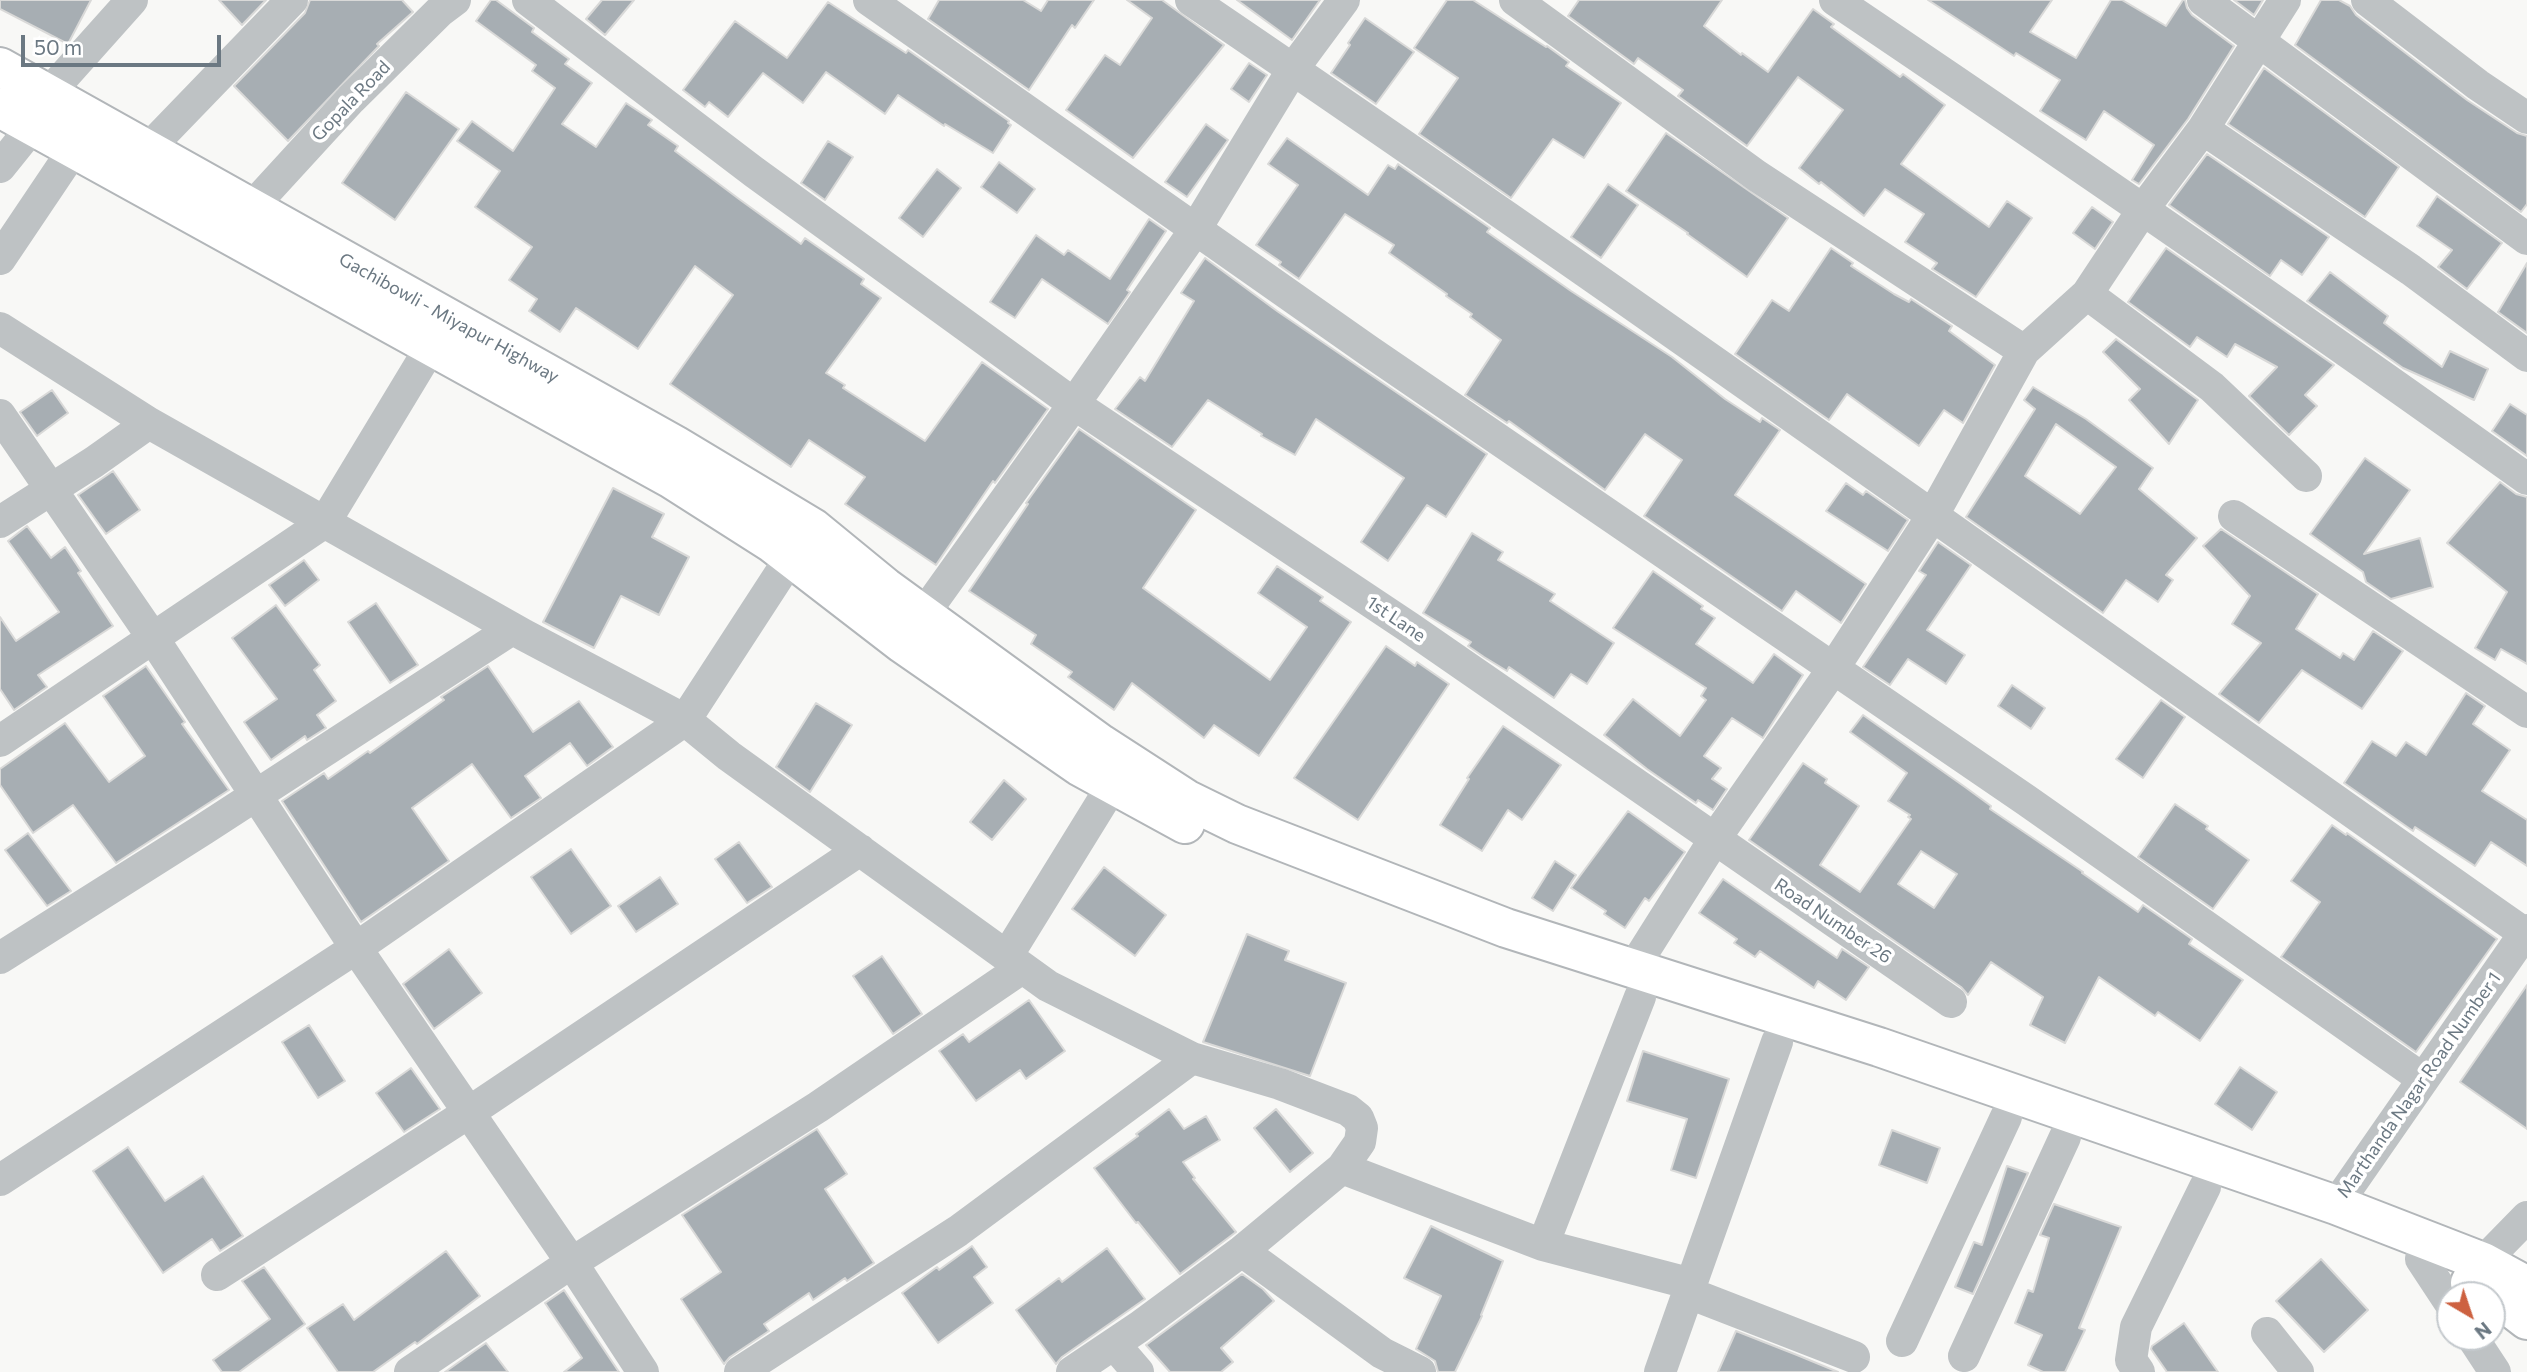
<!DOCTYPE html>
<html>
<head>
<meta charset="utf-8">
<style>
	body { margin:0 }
	#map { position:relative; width:2527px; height:1372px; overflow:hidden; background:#f8f8f6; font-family:Commissioner,sans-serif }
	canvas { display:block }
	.north { position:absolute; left:2436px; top:1281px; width:70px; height:70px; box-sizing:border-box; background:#fff; border:2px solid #c4c9cd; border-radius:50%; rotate:141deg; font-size:19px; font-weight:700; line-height:28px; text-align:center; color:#6b7882 }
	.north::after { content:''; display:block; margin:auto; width:24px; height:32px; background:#cd6140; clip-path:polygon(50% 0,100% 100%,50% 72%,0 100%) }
	.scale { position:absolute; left:21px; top:35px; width:200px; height:32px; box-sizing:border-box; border:4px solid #6b7882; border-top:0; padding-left:9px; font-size:21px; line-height:24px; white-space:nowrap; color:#6b7882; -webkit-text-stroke:5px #fff; paint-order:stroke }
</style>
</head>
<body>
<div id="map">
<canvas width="2527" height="1372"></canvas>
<div class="north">N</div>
<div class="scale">50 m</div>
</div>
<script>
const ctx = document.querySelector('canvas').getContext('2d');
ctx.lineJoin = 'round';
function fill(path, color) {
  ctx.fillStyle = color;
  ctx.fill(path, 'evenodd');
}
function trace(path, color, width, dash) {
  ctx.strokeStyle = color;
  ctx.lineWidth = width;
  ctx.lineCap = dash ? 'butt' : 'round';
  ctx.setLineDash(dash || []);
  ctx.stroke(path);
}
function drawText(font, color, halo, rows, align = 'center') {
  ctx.font = font + ' Commissioner,sans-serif';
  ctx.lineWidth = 7;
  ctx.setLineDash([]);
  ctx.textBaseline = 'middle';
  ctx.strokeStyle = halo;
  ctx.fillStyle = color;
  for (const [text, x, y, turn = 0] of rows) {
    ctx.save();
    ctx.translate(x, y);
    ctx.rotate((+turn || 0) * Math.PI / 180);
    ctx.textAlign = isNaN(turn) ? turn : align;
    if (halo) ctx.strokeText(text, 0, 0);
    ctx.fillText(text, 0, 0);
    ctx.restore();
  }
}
const building = new Path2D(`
	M 0,0 L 91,0 L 68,44 L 0,9 Z
	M 219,0 L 266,0 L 242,25 Z
	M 310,0 L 402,0 L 413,12 L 377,44 L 379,46 L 288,141 L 234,86 L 305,13 Z
	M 491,0 L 496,0 L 534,28 L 532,32 L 569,59 L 565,64 L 592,83 L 562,124 L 596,147 L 626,103 L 652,120 L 648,125 L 678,146 L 675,151 L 739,199 L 801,244 L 805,238 L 864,279 L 861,284 L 881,298 L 826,373 L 845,385 L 843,388 L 925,441 L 982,362 L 1048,409 L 995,483 L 993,481 L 936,565 L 845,504 L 865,477 L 809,440 L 791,467 L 670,384 L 733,295 L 695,266 L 638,349 L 576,308 L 560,332 L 529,311 L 537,299 L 509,280 L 532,247 L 475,207 L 500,171 L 457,141 L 472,121 L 513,151 L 555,88 L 532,71 L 536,65 L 476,21 Z
	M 602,0 L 634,0 L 605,35 L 586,19 Z
	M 939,0 L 1023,0 L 1041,11 L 1048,0 L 1094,0 L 1075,28 L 1072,25 L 1029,90 L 928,19 Z
	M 1127,0 L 1162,0 L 1224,45 L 1133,158 L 1066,110 L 1105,55 L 1120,65 L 1152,18 Z
	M 1237,0 L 1320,0 L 1292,40 Z
	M 1447,0 L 1473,0 L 1546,47 L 1547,46 L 1569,62 L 1566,66 L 1621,103 L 1584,158 L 1553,139 L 1511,198 L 1419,134 L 1458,78 L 1414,48 Z
	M 1579,0 L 1722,0 L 1704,26 L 1741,55 L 1742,53 L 1768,72 L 1813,9 L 1834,24 L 1831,27 L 1900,77 L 1903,74 L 1945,105 L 1901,164 L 1989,227 L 2007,201 L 2032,218 L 1976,297 L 1932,269 L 1937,263 L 1905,242 L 1924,214 L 1885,189 L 1864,216 L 1821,182 L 1819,184 L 1799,168 L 1843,110 L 1798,77 L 1747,146 L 1678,96 L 1683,90 L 1638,58 L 1634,64 L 1568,16 Z
	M 1928,0 L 2052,0 L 2030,32 L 2076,58 L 2111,0 L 2122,0 L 2166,26 L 2183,0 L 2185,0 L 2187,8 L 2192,15 L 2234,46 L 2188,119 L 2139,184 L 2132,180 L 2154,145 L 2104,111 L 2086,140 L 2040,111 L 2060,80 L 2016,53 L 2014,56 Z
	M 2234,0 L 2263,0 L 2254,15 Z
	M 2321,0 L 2339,0 L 2350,6 L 2356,15 L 2467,100 L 2517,133 L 2527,136 L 2527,204 L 2521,212 L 2295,45 Z
	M 828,2 L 906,53 L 908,50 L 1009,121 L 1008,123 L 1011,125 L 993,153 L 945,124 L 944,126 L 898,95 L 885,114 L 826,72 L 803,103 L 763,73 L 728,117 L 709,102 L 705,107 L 683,90 L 735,21 L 787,58 Z
	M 1365,18 L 1414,52 L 1376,104 L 1331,73 L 1350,45 L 1348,43 Z
	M 1249,63 L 1267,75 L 1249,102 L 1231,89 Z
	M 2264,68 L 2399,167 L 2365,217 L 2228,124 Z
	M 406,92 L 459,129 L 395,220 L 342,183 Z
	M 1206,124 L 1228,140 L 1187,197 L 1165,182 Z
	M 1666,133 L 1788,218 L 1747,277 L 1687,234 L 1688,233 L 1626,191 Z
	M 1287,138 L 1368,195 L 1388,165 L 1395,169 L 1398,164 L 1490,228 L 1487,232 L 1571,291 L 1672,357 L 1725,399 L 1760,422 L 1762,418 L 1780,430 L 1735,495 L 1866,584 L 1841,623 L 1796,591 L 1782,611 L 1644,516 L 1682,460 L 1645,434 L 1605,490 L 1509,421 L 1507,423 L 1465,395 L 1501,340 L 1470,317 L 1472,314 L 1446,296 L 1447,294 L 1389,253 L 1394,245 L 1345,214 L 1299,279 L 1279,265 L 1281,262 L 1256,245 L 1298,185 L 1268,164 Z
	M 828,141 L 853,157 L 825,200 L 801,183 Z
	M 2207,154 L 2329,237 L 2302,275 L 2281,260 L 2270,276 L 2169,205 Z
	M 999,162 L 1035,189 L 1017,213 L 981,187 Z
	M 937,169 L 961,188 L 923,237 L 899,218 Z
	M 1608,184 L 1638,205 L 1601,258 L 1571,237 Z
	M 2437,196 L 2502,243 L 2467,289 L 2438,267 L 2452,250 L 2417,226 Z
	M 2092,207 L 2113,222 L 2095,249 L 2073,233 Z
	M 1149,219 L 1166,231 L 1127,290 L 1130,292 L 1108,324 L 1042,279 L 1015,318 L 990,302 L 1036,235 L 1064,255 L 1068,250 L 1110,279 Z
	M 1831,248 L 1853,263 L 1851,266 L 1894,294 L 1909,302 L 1911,299 L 1952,326 L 1949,331 L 1995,365 L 1963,423 L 1944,410 L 1919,446 L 1847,394 L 1829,420 L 1735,354 L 1772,300 L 1789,311 Z
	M 2166,248 L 2334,365 L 2305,395 L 2317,406 L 2289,435 L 2249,396 L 2277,367 L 2235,344 L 2227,357 L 2197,337 L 2190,347 L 2128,302 Z
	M 1205,258 L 1277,311 L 1487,454 L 1446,517 L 1427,505 L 1388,561 L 1361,542 L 1404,478 L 1316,419 L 1295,455 L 1261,436 L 1262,434 L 1208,400 L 1172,447 L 1115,409 L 1140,377 L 1145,381 L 1194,301 L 1181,293 Z
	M 2527,263 L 2527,333 L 2498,312 Z
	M 2330,272 L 2388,316 L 2384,323 L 2442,367 L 2450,351 L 2488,369 L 2474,400 L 2403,368 L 2307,301 Z
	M 2116,339 L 2198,400 L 2169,444 L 2129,400 L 2140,389 L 2103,352 Z
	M 2033,387 L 2086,419 L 2153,468 L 2139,489 L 2197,538 L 2166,575 L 2173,580 L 2158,602 L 2126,580 L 2103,613 L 1966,517 L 2035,409 L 2024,400 ZM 2056,424 L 2116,467 L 2080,514 L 2025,476 Z
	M 52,390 L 68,413 L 37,436 L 20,412 Z
	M 2510,404 L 2527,415 L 2527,456 L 2492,431 Z
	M 1079,429 L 1196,510 L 1143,588 L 1270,680 L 1307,627 L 1258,593 L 1277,566 L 1323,597 L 1320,601 L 1351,622 L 1259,756 L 1214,725 L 1204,738 L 1132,683 L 1114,710 L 1068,677 L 1072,672 L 1031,644 L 1036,635 L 969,591 L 1028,504 L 1026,503 Z
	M 2365,458 L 2410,490 L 2364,554 L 2420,538 L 2433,587 L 2391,599 L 2366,582 L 2363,572 L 2310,534 Z
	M 113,471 L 140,510 L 106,534 L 78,495 Z
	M 2500,482 L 2516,494 L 2527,497 L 2527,664 L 2501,649 L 2495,660 L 2475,648 L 2507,592 L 2447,543 Z
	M 1846,483 L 1863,495 L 1866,491 L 1908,520 L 1888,551 L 1826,511 Z
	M 613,488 L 664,514 L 652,537 L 689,557 L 659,615 L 621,596 L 594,648 L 543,622 Z
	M 27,526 L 51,558 L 65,547 L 81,571 L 78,573 L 113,626 L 38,675 L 47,687 L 14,710 L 0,689 L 0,617 L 16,641 L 59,612 L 8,541 Z
	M 2221,529 L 2318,594 L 2296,629 L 2340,658 L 2343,653 L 2354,660 L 2373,631 L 2403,651 L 2362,709 L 2302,670 L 2259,723 L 2219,694 L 2261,643 L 2232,624 L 2250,596 L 2203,546 Z
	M 1472,533 L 1503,552 L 1498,560 L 1555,594 L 1550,601 L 1614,643 L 1587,684 L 1571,674 L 1554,698 L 1509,667 L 1507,671 L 1484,657 L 1468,646 L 1471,642 L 1423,613 Z
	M 1938,542 L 1971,565 L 1927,630 L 1965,655 L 1946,684 L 1908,659 L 1890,685 L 1863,667 L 1926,575 L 1919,571 Z
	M 304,560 L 319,580 L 285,606 L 269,585 Z
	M 1653,571 L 1703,606 L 1701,609 L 1715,618 L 1696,644 L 1753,683 L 1774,654 L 1803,675 L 1763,738 L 1732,718 L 1704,756 L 1721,768 L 1712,779 L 1727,789 L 1713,810 L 1698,800 L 1696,803 L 1647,769 L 1604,735 L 1633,699 L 1680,736 L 1706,700 L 1701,696 L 1706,688 L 1613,628 Z
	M 376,603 L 418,665 L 390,683 L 348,622 Z
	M 276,605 L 320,665 L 314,670 L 336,701 L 317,715 L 326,728 L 307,740 L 305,736 L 271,760 L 244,722 L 277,699 L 232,638 Z
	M 1386,646 L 1415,666 L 1417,662 L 1449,684 L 1358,820 L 1294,778 Z
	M 146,666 L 185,722 L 182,724 L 229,790 L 116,863 L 73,805 L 33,833 L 0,785 L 0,769 L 65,723 L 109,782 L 145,756 L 103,696 Z
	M 488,666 L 533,732 L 579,701 L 613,747 L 587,766 L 570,743 L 525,776 L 541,798 L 511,818 L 472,764 L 412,808 L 449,861 L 361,922 L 282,801 L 324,773 L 328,779 L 368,751 L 370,753 L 444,700 L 441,697 Z
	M 2012,685 L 2045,708 L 2031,729 L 1998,706 Z
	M 2466,693 L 2485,706 L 2473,724 L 2510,750 L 2482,791 L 2527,820 L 2527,866 L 2491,842 L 2475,866 L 2415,827 L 2413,831 L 2344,783 L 2372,741 L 2396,756 L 2406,742 L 2426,755 Z
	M 2161,700 L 2185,717 L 2143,778 L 2116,759 Z
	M 816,703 L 852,725 L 810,792 L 776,767 Z
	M 1863,715 L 1965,787 L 1991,806 L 1990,809 L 2083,872 L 2082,873 L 2138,912 L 2143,905 L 2192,939 L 2189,944 L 2243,980 L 2200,1041 L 2158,1012 L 2155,1016 L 2099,977 L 2065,1043 L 2030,1025 L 2043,997 L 1991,962 L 1968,995 L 1961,987 L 1749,840 L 1803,763 L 1827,779 L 1825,783 L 1859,806 L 1820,865 L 1860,892 L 1911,819 L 1908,817 L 1910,815 L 1888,801 L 1907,773 L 1850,732 ZM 1921,851 L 1957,874 L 1934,908 L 1898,884 Z
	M 1503,726 L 1561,765 L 1522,820 L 1508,810 L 1482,851 L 1440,825 L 1469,779 L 1467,778 Z
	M 1004,780 L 1026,799 L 992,840 L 970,822 Z
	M 2175,804 L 2208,826 L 2206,829 L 2249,860 L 2213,909 L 2138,857 Z
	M 1628,811 L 1685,852 L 1649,901 L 1645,898 L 1625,928 L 1604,914 L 1606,911 L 1571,888 Z
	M 2332,825 L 2346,835 L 2347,833 L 2497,939 L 2416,1052 L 2281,957 L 2320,902 L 2291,881 Z
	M 28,833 L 71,891 L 47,906 L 5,850 Z
	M 739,842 L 772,887 L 747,903 L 715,859 Z
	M 571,849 L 611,906 L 571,934 L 531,877 Z
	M 1555,861 L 1576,875 L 1553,911 L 1532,898 Z
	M 1104,867 L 1166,915 L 1135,956 L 1072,909 Z
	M 660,877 L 678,904 L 636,932 L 618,906 Z
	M 1723,879 L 1837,958 L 1842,949 L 1869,967 L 1846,1000 L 1818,981 L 1814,988 L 1760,951 L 1755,957 L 1734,943 L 1737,939 L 1699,913 Z
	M 1247,934 L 1289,951 L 1285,960 L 1346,983 L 1310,1076 L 1203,1042 Z
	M 449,949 L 482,993 L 434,1029 L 403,984 Z
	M 882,956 L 922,1014 L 893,1034 L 853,976 Z
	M 2527,985 L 2527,1129 L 2460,1082 Z
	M 1029,1000 L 1065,1051 L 1026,1079 L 1020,1070 L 976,1101 L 939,1051 L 963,1034 L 969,1042 Z
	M 309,1025 L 345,1081 L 318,1098 L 282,1042 Z
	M 1643,1051 L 1729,1079 L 1696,1178 L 1671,1170 L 1687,1119 L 1627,1101 Z
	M 2240,1067 L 2277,1092 L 2252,1130 L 2215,1104 Z
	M 411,1068 L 440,1109 L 404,1132 L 376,1093 Z
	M 1169,1109 L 1184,1129 L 1206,1116 L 1220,1140 L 1183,1162 L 1195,1178 L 1193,1179 L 1236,1232 L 1180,1274 L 1138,1222 L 1136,1223 L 1094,1168 L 1138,1136 L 1136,1134 Z
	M 1276,1109 L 1313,1153 L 1290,1172 L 1254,1128 Z
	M 817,1129 L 847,1174 L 825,1189 L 874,1263 L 847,1281 L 845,1278 L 813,1300 L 809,1293 L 764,1324 L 769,1331 L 730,1357 L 724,1364 L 681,1299 L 721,1272 L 682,1215 Z
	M 1892,1130 L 1940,1148 L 1927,1183 L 1879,1165 Z
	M 128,1147 L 165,1201 L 203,1176 L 243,1236 L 220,1251 L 212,1239 L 163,1273 L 93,1171 Z
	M 2007,1166 L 2028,1173 L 1973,1294 L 1955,1287 L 1974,1242 L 1982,1245 Z
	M 2054,1204 L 2121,1227 L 2079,1328 L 2085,1330 L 2065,1372 L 2043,1372 L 2028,1365 L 2042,1335 L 2015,1323 L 2028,1290 L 2033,1292 L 2049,1238 L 2040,1235 Z
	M 1431,1226 L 1503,1261 L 1481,1315 L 1482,1316 L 1455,1372 L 1438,1372 L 1435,1361 L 1416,1349 L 1441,1296 L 1404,1278 Z
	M 972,1246 L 987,1267 L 974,1277 L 993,1303 L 938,1343 L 902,1293 L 937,1267 L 939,1270 Z
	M 1107,1248 L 1145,1299 L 1062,1357 L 1056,1364 L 1016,1310 L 1059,1278 L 1062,1282 Z
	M 446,1251 L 480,1296 L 417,1344 L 415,1342 L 373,1372 L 338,1372 L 307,1328 L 343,1304 L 354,1320 Z
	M 2321,1259 L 2368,1310 L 2324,1352 L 2276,1301 Z
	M 264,1267 L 305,1324 L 239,1372 L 222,1372 L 213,1360 L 270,1319 L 242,1281 Z
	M 1242,1274 L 1263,1289 L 1274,1301 L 1221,1348 L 1233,1362 L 1221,1372 L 1170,1372 L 1146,1345 Z
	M 564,1290 L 619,1372 L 564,1372 L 582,1358 L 545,1303 Z
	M 2184,1323 L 2218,1372 L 2167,1372 L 2151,1349 L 2152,1346 Z
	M 1736,1331 L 1797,1355 L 1838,1372 L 1718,1372 Z
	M 486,1343 L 508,1372 L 445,1372 L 473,1352 Z`);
fill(building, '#a7aeb3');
trace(building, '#d9d9d8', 2);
const major = new Path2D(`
	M 0,67 L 675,445 L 813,528 L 885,587 L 1101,744 L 1186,799 L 1237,824 L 1506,928 L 1879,1047 L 2336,1205 L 2483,1262 L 2527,1286
	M 0,108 L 670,478 L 772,543 L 903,644 L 1079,766 L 1185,824
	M 2470,1283 L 2492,1293 L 2527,1320`);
trace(major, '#b2b6b9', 42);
trace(new Path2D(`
	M 528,0 L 754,172 L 1074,404 L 1410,628 L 1951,1002
	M 869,0 L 1369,351 L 2026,800 L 2423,1079
	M 1191,0 C 1641,305 2082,623 2527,935
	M 1515,0 L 1757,176 L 2024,351
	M 1835,0 C 2068,157 2299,316 2527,479
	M 2203,0 L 2527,239
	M 2367,0 L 2478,85 L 2527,118
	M 48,94 L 132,0
	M 2203,129 L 2411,270 L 2527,356
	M 148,149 L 292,0
	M 0,167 L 33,126
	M 252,207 L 351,99 L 439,12 L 455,0
	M 0,259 L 74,149
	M 2087,294 L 2212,387 L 2306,476
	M 0,328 L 149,423 L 524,635 L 685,720 L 729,756 L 1048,986 L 1192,1058 L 1280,1084 L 1348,1110 L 1358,1118 L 1362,1128 L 1360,1142 L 1342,1168 L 1242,1251 L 1139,1327 L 1072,1372
	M 0,415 L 153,638 L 356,948 L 572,1263 L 643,1372
	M 2234,516 L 2527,712
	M 0,522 L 94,462 L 149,423
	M 923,615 L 1074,404 L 1195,230 L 1293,69 L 1344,0
	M 0,741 L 325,522 L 432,345
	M 1007,956 L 1112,786
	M 0,958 L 204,829 L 512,629
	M 1632,970 L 1714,840 L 1833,669 L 1933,515 L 2024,351 L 2087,294 L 2144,208 L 2203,129 L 2285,0
	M 1342,1168 L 1543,1245 L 1692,1284
	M 0,1180 L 356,948 L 685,720 L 791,557
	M 2336,1205 L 2527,930
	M 1543,1245 L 1640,997
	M 1242,1251 L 1382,1353 L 1420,1372
	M 2421,1259 L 2450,1303
	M 2483,1262 L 2527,1217
	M 217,1275 L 468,1113 L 860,850
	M 1689,1293 L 1854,1357
	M 2267,1333 L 2298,1372
	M 2472,1337 L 2495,1372
	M 1902,1341 L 2006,1117
	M 1114,1344 L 1138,1372
	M 1964,1356 L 2065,1137
	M 410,1372 L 565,1267 L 818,1107 L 1022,968
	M 740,1372 L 958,1231 L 1192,1058
	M 1660,1372 L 1777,1042
	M 2139,1372 L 2131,1360 L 2136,1327 L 2205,1187`), '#bec2c4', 32);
trace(major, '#fff', 38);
drawText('18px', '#6b7882', '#fff', [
	["Gopala Road",351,101,-46],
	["Gachibowli - Miyapur Highway",449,318,29],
	["1st Lane",1396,619,34],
	["Road Number 26",1833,921,34],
	["Marthanda Nagar Road Number 1",2419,1085,-55]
]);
</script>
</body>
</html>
